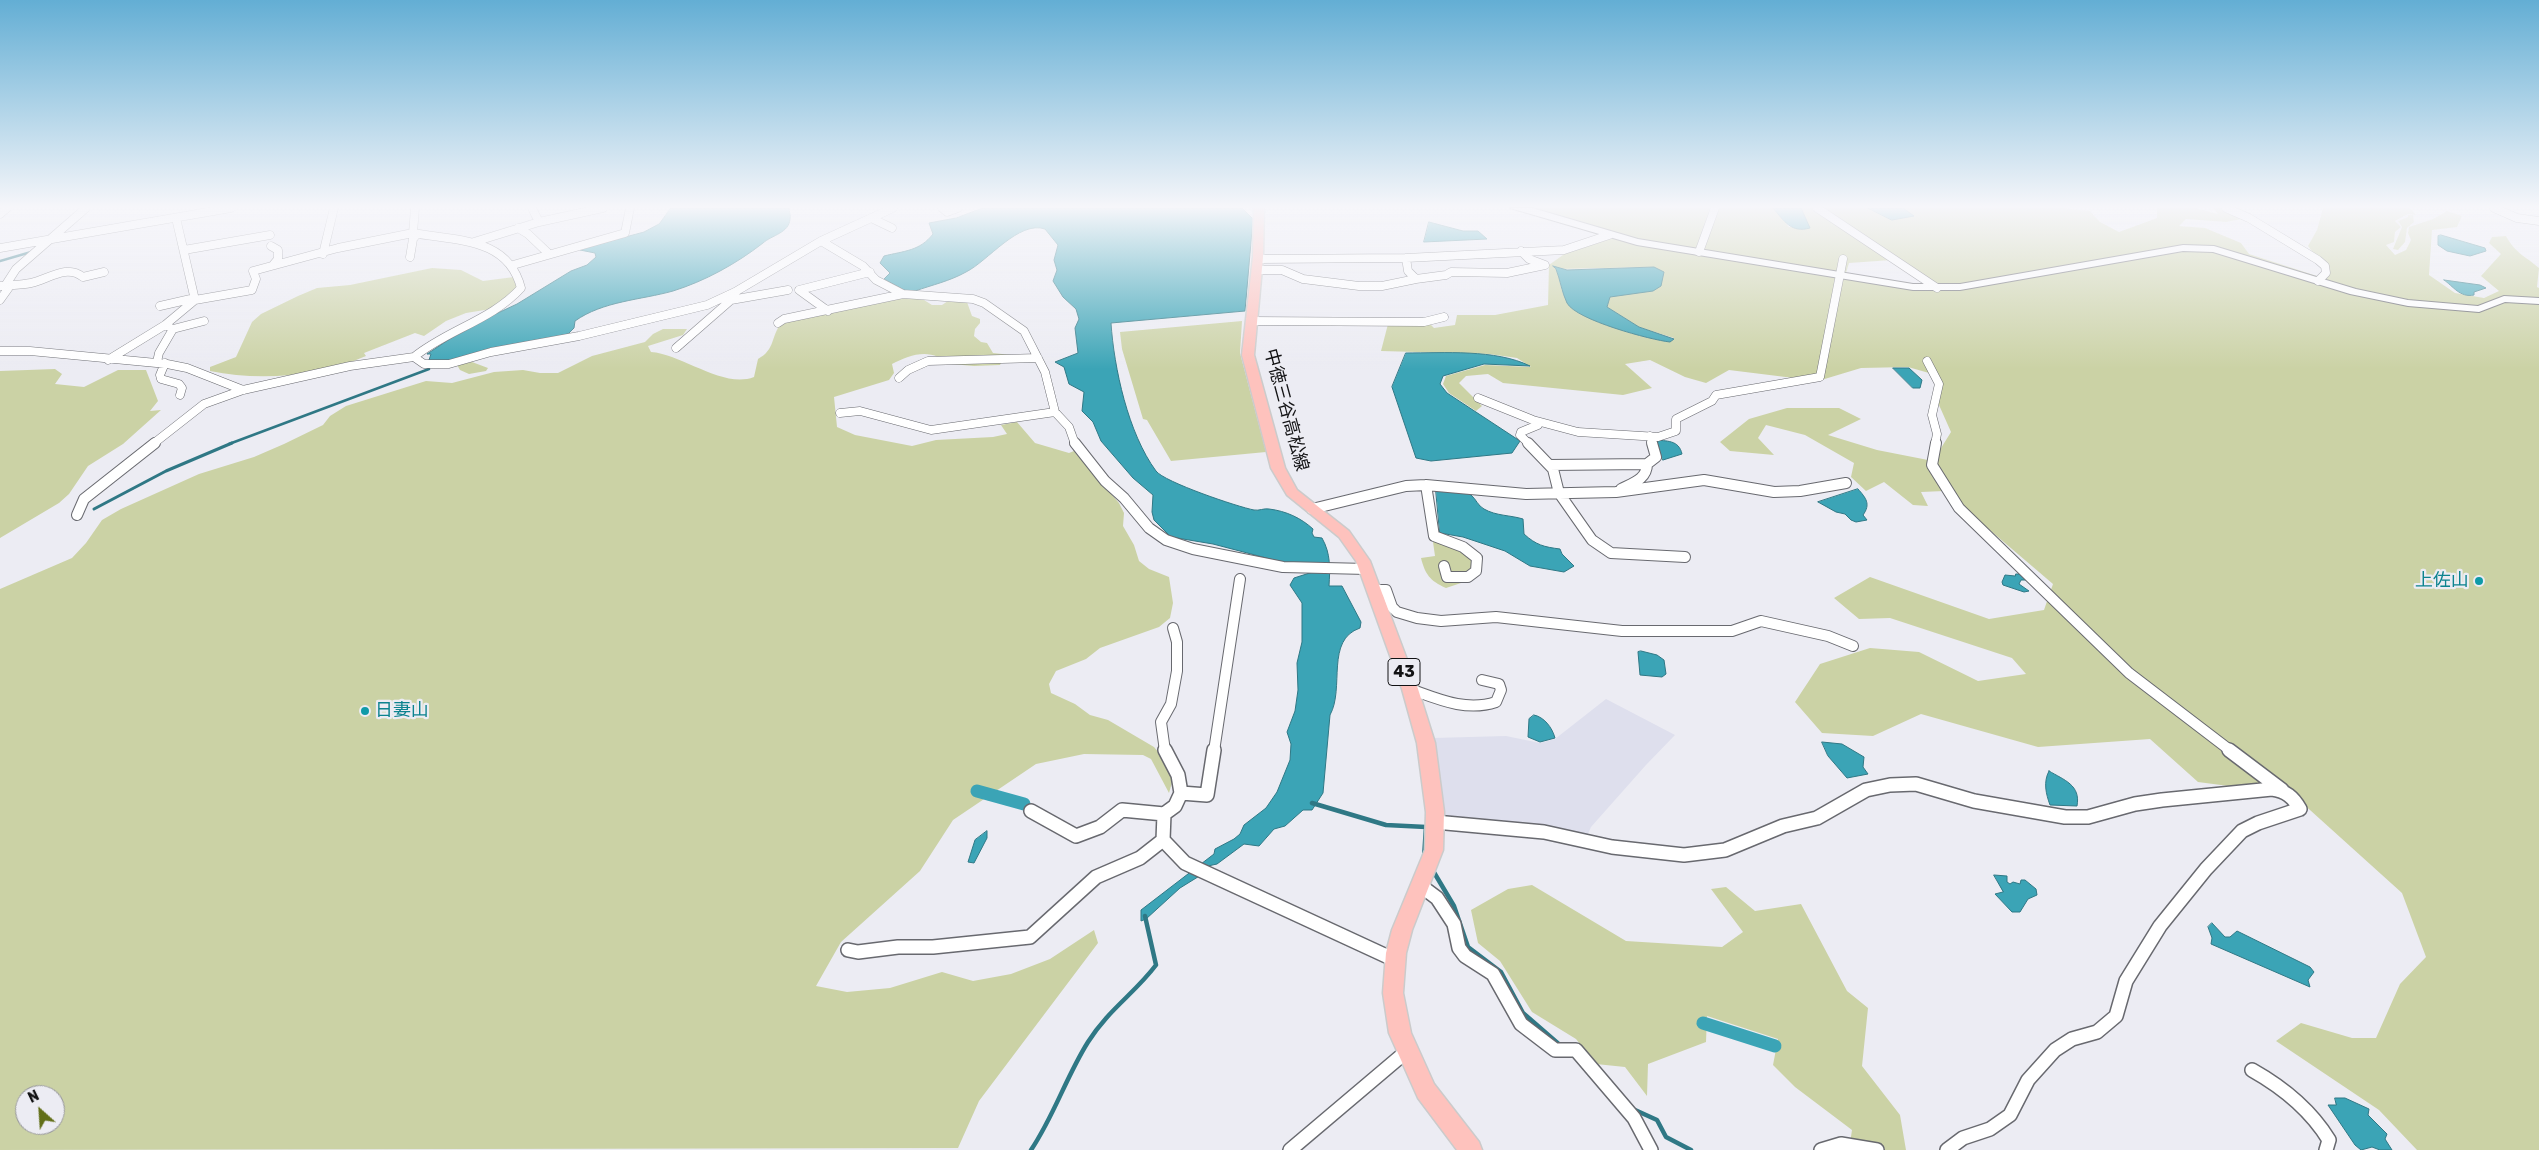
<!DOCTYPE html>
<html>
<head>
<meta charset="utf-8">
<style>
	body { margin:0 }
	#map { position:relative; width:2539px; height:1150px; overflow:hidden; background:#ececf3; font-family:Rubik,sans-serif }
	canvas { display:block }
	.north { position:absolute; left:15px; top:1085px; width:50px; height:50px; box-sizing:border-box; background:#ececf3; border:1px solid #95959a; border-radius:50%; rotate:334deg; font-size:14px; font-weight:700; line-height:20px; text-align:center; color:#121214 }
	.north::after { content:''; display:block; margin:auto; width:18px; height:22px; background:#626f18; clip-path:polygon(50% 0,100% 100%,50% 72%,0 100%) }
</style>
</head>
<body>
<div id="map">
<canvas width="2539" height="1150"></canvas>
<div class="north">N</div>
</div>
<script>
const ctx = document.querySelector('canvas').getContext('2d');
ctx.lineJoin = 'round';
function fill(path, color) {
  ctx.fillStyle = color;
  ctx.fill(path, 'evenodd');
}
function trace(path, color, width, dash) {
  ctx.strokeStyle = color;
  ctx.lineWidth = width;
  ctx.lineCap = dash ? 'butt' : 'round';
  ctx.setLineDash(dash || []);
  ctx.stroke(path);
}
function drawText(font, color, halo, rows, align = 'center') {
  ctx.font = font + ' Rubik,"Noto Sans JP",sans-serif';
  ctx.lineWidth = 4.5;
  ctx.setLineDash([]);
  ctx.textBaseline = 'middle';
  ctx.strokeStyle = halo;
  ctx.fillStyle = color;
  for (const [text, x, y, turn = 0] of rows) {
    ctx.save();
    ctx.translate(x, y);
    ctx.rotate((+turn || 0) * Math.PI / 180);
    ctx.textAlign = isNaN(turn) ? turn : align;
    if (halo) ctx.strokeText(text, 0, 0);
    ctx.fillText(text, 0, 0);
    ctx.restore();
  }
}
fill(new Path2D(`
	M 1606,699 L 1675,735 L 1646,765 L 1591,827 L 1587,836 L 1441,817 L 1433,738 L 1506,736 L 1540,743 L 1555,739 Z`), '#dedfed');
fill(new Path2D(`
	M 1521,208 L 1773,208 L 1789,227 L 1810,228 L 1801,208 L 2062,208 L 2090,211 L 2100,222 L 2119,232 L 2157,218 L 2157,208 L 2195,208 L 2218,214 L 2213,208 L 2222,208 L 2242,219 L 2226,222 L 2186,219 L 2179,226 L 2205,228 L 2241,243 L 2249,254 L 2320,277 L 2326,270 L 2308,246 L 2317,230 L 2323,208 L 2410,208 L 2416,215 L 2408,214 L 2395,221 L 2401,227 L 2395,232 L 2394,242 L 2386,245 L 2395,255 L 2406,250 L 2411,240 L 2408,233 L 2409,227 L 2433,219 L 2447,211 L 2462,216 L 2457,227 L 2432,230 L 2429,275 L 2455,293 L 2484,298 L 2499,291 L 2481,276 L 2501,254 L 2489,243 L 2492,237 L 2506,236 C 2516,254 2524,255 2539,268 L 2537,287 L 2539,288 L 2539,1150 L 2417,1150 L 2379,1110 L 2276,1041 L 2301,1023 L 2352,1038 L 2376,1038 L 2400,984 L 2426,957 L 2402,893 L 2300,801 L 2236,787 L 2198,782 L 2150,739 L 2038,747 L 1921,714 L 1873,736 L 1822,733 L 1795,702 L 1820,664 L 1870,648 L 1919,652 L 1978,681 L 2026,674 L 2012,658 L 1890,618 L 1859,619 L 1834,598 L 1870,577 L 1989,619 L 2044,610 L 2053,584 L 1944,491 L 1921,492 L 1928,506 L 1913,505 L 1884,482 L 1866,491 L 1851,477 L 1854,463 L 1805,435 L 1766,425 L 1758,438 L 1774,455 L 1730,451 L 1720,442 L 1749,419 L 1787,408 L 1839,408 L 1861,419 L 1828,435 L 1877,450 L 1933,461 L 1951,432 L 1935,396 L 1936,375 L 1908,367 L 1861,368 L 1818,381 L 1729,370 L 1706,383 L 1685,377 L 1650,360 L 1625,364 L 1652,388 L 1623,395 L 1503,383 L 1488,374 L 1466,376 L 1459,383 L 1482,406 L 1476,411 L 1449,393 L 1443,384 L 1446,376 L 1485,365 L 1531,367 L 1517,358 L 1489,354 L 1381,351 L 1388,324 L 1430,324 L 1434,328 L 1455,325 L 1457,315 L 1495,315 L 1548,305 L 1549,265 L 1567,252 L 1604,237 ZM 1892,260 L 1929,286 L 1889,282 L 1846,273 L 1849,263 ZM 1654,267 L 1621,295 L 1610,297 L 1607,307 L 1639,327 L 1674,338 L 1670,342 C 1650,340 1577,320 1567,302 C 1561,293 1560,279 1556,269 Z
	M 2408,215 L 2413,215 L 2414,222 L 2407,228 L 2405,242 L 2398,250 L 2393,249 L 2402,227 L 2398,221 L 2408,217 Z
	M 432,268 L 461,270 L 483,281 L 514,277 L 517,284 L 515,291 L 491,309 L 466,313 L 446,321 L 424,336 L 415,333 L 364,353 L 366,356 C 319,377 259,381 210,371 L 210,367 L 236,357 L 252,322 L 261,314 L 298,296 L 317,288 L 350,285 Z
	M 900,296 L 924,300 L 932,305 L 942,305 L 951,299 L 967,302 L 972,316 L 980,319 L 980,323 L 975,329 L 974,336 L 981,342 L 987,343 L 993,353 L 1011,355 L 1002,360 L 1000,365 L 974,366 L 939,363 L 938,357 C 922,350 907,357 892,364 L 894,373 L 889,380 L 834,397 L 837,427 L 855,435 L 912,446 L 936,440 L 993,437 L 1007,434 L 1001,425 L 1017,422 L 1035,443 L 1069,453 L 1074,451 L 1119,503 L 1124,513 L 1123,526 L 1134,545 L 1139,561 L 1149,569 L 1169,577 L 1173,603 L 1170,618 L 1159,627 L 1100,648 L 1086,659 L 1056,671 L 1049,684 L 1051,693 L 1075,704 L 1090,715 L 1108,720 L 1154,747 L 1166,761 L 1173,779 L 1169,793 L 1151,759 L 1143,755 L 1084,754 L 1036,764 L 953,820 L 920,871 L 841,942 L 816,986 L 847,992 L 890,988 L 942,972 L 973,981 L 1011,974 L 1050,959 L 1094,930 L 1098,943 L 979,1101 L 958,1148 L 0,1150 L 0,589 L 72,558 L 86,543 L 102,520 L 121,509 L 199,474 L 254,457 L 284,444 L 323,425 L 330,416 L 346,406 L 426,381 L 452,383 L 494,372 L 523,370 L 540,373 L 558,373 L 592,356 L 645,342 L 653,334 L 663,329 L 687,329 L 683,335 L 648,346 L 651,352 C 682,354 723,389 754,377 L 758,359 C 776,349 770,337 782,322 ZM 25,1095 L 55,1095 L 55,1125 L 25,1125 Z
	M 1242,321 L 1240,353 L 1266,452 L 1171,461 L 1147,420 L 1143,419 L 1122,349 L 1120,332 Z
	M 472,362 L 488,368 L 486,371 L 469,374 L 460,370 L 457,365 Z
	M 55,369 L 62,374 L 55,384 L 84,387 L 118,370 L 146,370 L 158,401 L 150,411 L 161,410 L 123,444 L 88,466 L 69,494 L 59,503 L 0,538 L 0,371 Z
	M 1433,542 C 1454,541 1461,547 1474,562 L 1467,581 L 1446,588 C 1430,581 1425,574 1421,558 L 1435,556 Z
	M 1532,885 L 1626,941 L 1722,947 L 1743,932 L 1711,889 L 1726,887 L 1755,911 L 1801,904 L 1847,991 L 1868,1008 L 1862,1066 L 1900,1115 L 1906,1150 L 1849,1150 L 1852,1130 L 1795,1087 L 1773,1065 L 1778,1039 L 1707,1016 L 1706,1042 L 1648,1064 L 1647,1096 L 1625,1067 L 1596,1064 L 1576,1039 L 1532,1012 L 1500,961 L 1478,943 L 1471,910 L 1508,889 Z`), '#cbd2a5');
const water = new Path2D(`
	M 671,208 L 789,208 C 789,211 791,216 790,219 C 789,233 772,235 763,243 C 736,264 705,281 673,291 C 641,300 603,301 575,321 L 574,328 L 568,334 L 451,360 L 429,360 L 431,354 L 427,354 L 468,327 L 517,304 L 571,271 L 587,265 L 596,257 L 595,253 L 580,250 L 581,249 L 644,232 L 659,224 Z
	M 983,208 L 1242,208 L 1253,219 L 1245,311 L 1111,323 C 1114,368 1128,433 1156,471 C 1164,482 1238,507 1254,510 C 1259,511 1264,508 1269,509 C 1286,511 1301,518 1313,529 L 1312,533 L 1314,537 L 1322,538 C 1331,554 1330,569 1329,586 L 1342,586 L 1361,622 L 1360,628 C 1325,640 1345,688 1330,715 L 1323,793 L 1312,810 L 1303,810 L 1285,826 L 1274,829 L 1259,846 L 1244,844 L 1217,864 L 1208,866 L 1201,875 L 1180,888 L 1146,919 L 1141,921 L 1141,910 L 1214,854 L 1215,849 L 1234,839 L 1240,834 L 1244,825 L 1266,808 L 1277,792 L 1290,760 L 1291,744 L 1287,732 L 1295,711 L 1298,690 L 1297,663 L 1302,642 L 1302,603 L 1290,585 L 1294,578 L 1316,571 L 1213,544 L 1171,537 L 1154,520 L 1152,512 L 1153,495 L 1133,478 L 1101,441 L 1093,422 L 1082,411 L 1084,392 L 1069,384 L 1064,367 L 1055,362 L 1078,353 L 1075,328 L 1079,319 L 1076,309 L 1063,297 L 1053,281 L 1057,270 L 1054,260 L 1058,245 L 1045,229 C 1019,220 988,261 966,272 C 950,281 932,285 915,291 L 908,292 L 884,279 L 890,273 L 880,263 L 884,256 C 904,251 920,251 933,234 L 929,223 L 956,218 Z
	M 1773,208 L 1801,208 L 1810,228 C 1791,233 1785,222 1773,208 Z
	M 1868,208 L 1903,208 L 1914,216 L 1892,220 Z
	M 1429,222 L 1463,231 L 1478,231 L 1487,239 L 1424,242 Z
	M 2441,235 L 2485,248 L 2486,251 L 2470,256 L 2447,251 L 2438,245 L 2438,236 Z
	M 1553,266 L 1567,270 L 1654,267 L 1664,272 L 1661,286 L 1653,291 L 1610,297 L 1607,307 L 1639,327 L 1674,339 L 1670,342 C 1651,340 1576,320 1567,303 C 1562,293 1560,279 1556,269 Z
	M 2444,280 L 2480,285 L 2486,288 L 2474,292 L 2474,295 C 2460,298 2453,286 2444,280 Z
	M 1406,353 C 1443,353 1496,349 1530,366 L 1484,364 L 1443,376 L 1440,384 L 1447,393 L 1520,441 L 1512,453 L 1431,461 L 1416,458 L 1392,387 Z
	M 1893,368 L 1909,368 L 1922,380 L 1920,388 L 1913,388 Z
	M 1654,440 C 1667,441 1679,440 1682,454 L 1663,460 Z
	M 1858,489 C 1866,498 1871,504 1863,515 L 1867,520 L 1856,522 L 1851,520 L 1845,514 L 1836,512 L 1818,502 Z
	M 1436,490 C 1445,490 1463,488 1471,495 C 1476,499 1478,506 1484,509 C 1496,516 1510,515 1523,519 L 1524,534 C 1536,545 1544,547 1560,549 L 1562,554 L 1574,566 L 1564,572 L 1530,566 L 1505,551 L 1463,537 L 1440,533 Z
	M 2016,574 L 2021,574 L 2026,580 L 2021,580 L 2019,584 L 2029,591 L 2024,592 L 2003,585 L 2002,582 L 2005,575 L 2015,576 Z
	M 1641,651 L 1657,655 L 1664,660 L 1666,674 L 1662,677 L 1640,675 L 1638,652 Z
	M 1534,715 C 1544,717 1552,727 1555,738 L 1540,742 L 1528,737 L 1529,719 Z
	M 1822,742 L 1842,744 L 1864,757 L 1863,767 L 1868,774 L 1847,778 L 1828,756 Z
	M 2049,771 C 2064,780 2081,785 2077,806 L 2050,805 C 2046,794 2043,782 2049,771 Z
	M 987,831 L 987,838 L 974,863 L 968,862 L 975,840 Z
	M 1994,875 L 2007,876 L 2007,882 L 2010,884 L 2013,882 L 2020,884 L 2021,880 L 2025,880 L 2036,889 L 2037,895 L 2028,899 L 2020,912 L 2012,912 L 1995,894 L 2003,892 Z
	M 2212,923 L 2225,937 L 2230,937 L 2237,931 L 2310,967 L 2314,972 L 2308,980 L 2310,987 L 2211,944 L 2212,938 L 2208,927 Z
	M 2335,1098 L 2345,1098 L 2369,1109 L 2368,1115 L 2387,1134 L 2385,1139 L 2392,1150 L 2380,1150 L 2372,1147 L 2361,1150 L 2355,1145 L 2328,1105 L 2336,1105 Z`);
fill(water, '#3ba4b6');
trace(water, '#2f7885', 1);
trace(new Path2D(`
	M 0,261 L 31,252
	M 229,444 L 429,369`), '#2f7885', 2.5);
trace(new Path2D(`
	M 94,509 L 166,471 L 232,443`), '#2f7885', 3);
trace(new Path2D(`
	M 1312,803 L 1386,825 L 1426,827 L 1424,858
	M 1432,869 L 1454,906 L 1468,947 L 1501,972 L 1523,1013 L 1561,1046
	M 1635,1110 L 1657,1120 L 1666,1137 L 1691,1150
	M 1031,1150 C 1054,1116 1066,1077 1088,1042 C 1108,1010 1135,993 1156,965 L 1145,916`), '#2f7885', 4.5);
trace(new Path2D(`
	M 977,791 L 1024,804
	M 1703,1023 L 1775,1046`), '#3ba4b6', 13);
const streetFar2 = new Path2D(`
	M 532,208 L 539,222
	M 942,208 L 947,212 L 958,208
	M 1817,208 L 1937,288
	M 2226,208 L 2249,218 L 2318,260 L 2325,266 L 2326,273 L 2318,281
	M 2494,208 L 2517,218 L 2539,221
	M 0,214 L 7,208
	M 871,218 L 892,228
	M 518,228 L 528,234 L 549,254
	M 821,241 L 893,208
	M 474,242 L 539,222 L 603,208
	M 271,246 L 278,250 L 278,259 L 273,265
	M 0,248 L 231,208
	M 184,250 L 270,235
	M 1699,252 L 1715,208
	M 323,254 L 334,208
	M 410,257 L 413,239 L 417,234
	M 1258,259 L 1406,258 L 1564,250 L 1609,235
	M 513,265 L 625,233 L 630,208
	M 1257,270 L 1282,270 L 1303,279 L 1359,286 L 1382,286 L 1416,279 L 1408,271 L 1406,258
	M 1416,279 L 1446,275 L 1451,272 L 1507,273 L 1545,265 L 1529,259 L 1521,251
	M 0,286 C 10,285 21,285 31,283 C 49,279 66,264 83,277 L 104,272
	M 5,286 L 16,269 L 86,208
	M 0,300 L 10,286
	M 195,300 L 252,290 L 256,279 L 253,271 L 338,248 L 413,233
	M 731,300 L 788,290
	M 160,306 L 195,298
	M 828,311 L 799,290 L 870,272
	M 1250,321 L 1424,322 L 1444,317
	M 778,323 L 784,319 L 903,294
	M 173,329 L 204,321
	M 676,348 L 731,300 L 724,298
	M 0,351 L 30,351 L 167,364 L 187,368 L 243,390
	M 414,357 C 447,330 492,320 521,288 C 508,237 456,241 413,233 L 415,208
	M 108,360 L 165,325 L 195,300 L 176,218
	M 1927,361 L 1939,384 L 1932,415 L 1937,434 L 1935,444
	M 157,362 L 159,353 L 173,329 L 165,325
	M 165,363 L 160,375 L 161,379 L 179,384 L 182,388 L 180,395
	M 899,378 L 908,370 L 928,361 L 1038,358
	M 1478,398 L 1533,420 L 1578,432 L 1658,437 L 1676,431 L 1676,419 L 1712,401 L 1716,395 L 1820,377 L 1843,259
	M 840,413 L 860,411 L 931,430 L 1055,412
	M 1650,436 L 1652,444
	M 153,444 L 204,404 L 243,390 L 350,366 L 414,357 L 424,364 L 449,364 L 491,352 L 579,336 L 707,305 L 735,292 L 821,241 L 863,266 L 876,280 L 903,294 L 973,299 L 984,303 L 1024,331 L 1045,372 L 1055,412 L 1069,427 L 1075,444
	M 1529,444 L 1520,435 L 1521,432 L 1538,425 L 1539,422`);
const streetFar1 = new Path2D(`
	M 1075,443 L 1105,481 L 1124,498 L 1149,528 L 1166,540 L 1193,549 L 1283,567 L 1367,569
	M 1528,443 L 1553,469 L 1559,493 L 1592,540 L 1611,553 L 1685,557
	M 1936,443 L 1932,465 L 1959,508 L 2129,673 L 2231,751
	M 1549,465 L 1647,464 L 1656,457 L 1652,443
	M 1426,485 L 1434,536 L 1463,547 L 1477,558 L 1476,571 L 1468,577 L 1447,577 L 1444,566
	M 1621,489 C 1633,483 1647,479 1647,464
	M 1312,509 L 1406,486 L 1426,485 L 1526,494 L 1616,492 L 1704,480 L 1774,492 L 1800,491 L 1846,483
	M 77,515 L 84,499 L 155,443
	M 1374,590 L 1386,590 L 1392,607 L 1397,612 L 1417,618 L 1441,621 L 1496,617 L 1622,631 L 1732,631 L 1761,621 L 1828,636 L 1853,646
	M 1410,689 C 1438,699 1466,712 1496,702 L 1501,690 L 1499,684 L 1482,680
	M 1165,751 L 1161,722 L 1171,704 L 1177,671 L 1177,642 L 1173,628
	M 1214,751 L 1240,579`);
const street = new Path2D(`
	M 1165,750 L 1178,775 L 1181,793
	M 1214,750 L 1207,795 L 1181,793 L 1175,806 L 1164,814 L 1163,840 L 1185,863 L 1395,960
	M 2229,750 L 2282,790
	M 1031,811 L 1076,836 L 1100,827 L 1122,810 L 1164,814
	M 1435,822 L 1544,832 L 1612,847 L 1684,855 L 1725,850 L 1783,826 L 1817,818 L 1866,790 L 1890,785 L 1916,784 L 1974,801 L 2065,817 L 2088,817 L 2135,804 L 2162,800 L 2272,789 C 2286,791 2293,797 2300,809 L 2258,823 L 2242,831 L 2206,869 L 2160,926 L 2126,981 L 2116,1016 L 2097,1032 L 2072,1039 L 2055,1050 L 2028,1080 L 2010,1115 L 1990,1129 L 1963,1138 L 1947,1150
	M 1421,886 L 1437,898 L 1454,924 L 1459,948 L 1465,956 L 1493,974 L 1521,1024 L 1555,1050 L 1576,1050 L 1634,1118 L 1651,1150
	M 848,950 L 858,952 L 898,947 L 933,947 L 1030,937 L 1096,877 L 1140,858 L 1163,840
	M 2252,1070 C 2284,1088 2310,1109 2329,1140 L 2326,1150
	M 1290,1150 L 1407,1051
	M 1821,1150 L 1841,1144 L 1877,1150`);
const secondary = new Path2D(`
	M 1510,208 L 1532,208 L 1546,212 L 1638,239 L 1913,284 L 1960,284 L 2183,245 L 2214,246 L 2356,289 L 2408,300 L 2478,306 L 2504,296 L 2539,298 L 2539,304 L 2505,302 L 2479,312 L 2408,306 L 2350,294 L 2213,252 L 2183,251 L 1960,290 L 1913,290 L 1637,245 Z`);
const primary = new Path2D(`
	M 1254,208 L 1264,208 L 1263,257 L 1254,355 L 1285,468 L 1297,490 L 1349,531 L 1370,561 L 1418,689 L 1435,743 L 1444,812 L 1443,850 L 1412,930 L 1406,953 L 1403,993 L 1411,1033 L 1434,1084 L 1479,1142 L 1482,1150 L 1457,1150 L 1418,1098 L 1389,1033 L 1383,993 L 1386,953 L 1392,930 L 1425,850 L 1426,812 L 1417,743 L 1402,689 L 1356,561 L 1339,537 L 1287,495 L 1271,468 L 1242,355 L 1253,257 Z`);
trace(streetFar2, '#68696f', 9);
trace(streetFar1, '#68696f', 12);
trace(street, '#68696f', 16);
trace(secondary, '#68696f', 2);
trace(primary, '#cbcbcb', 3);
trace(streetFar2, '#fff', 8);
trace(streetFar1, '#fff', 10);
trace(street, '#fff', 13);
fill(secondary, '#fff');
fill(primary, '#fec2bd');
const sky = ctx.createLinearGradient(0, 0, 0, 369);
sky.addColorStop(0, '#63aed4');
sky.addColorStop(0.56, '#f6f6fa');
sky.addColorStop(1, '#f6f6fa00');
ctx.fillStyle = sky;
ctx.fillRect(0, 0, 2539, 369);
for (const [x, y, r, color] of [
	[2479,581,5,"#0f9aa8"],
	[365,711,5,"#0f9aa8"]
]) {
  const dot = new Path2D();
  dot.arc(x, y, r, 0, 2 * Math.PI);
  ctx.fillStyle = color;
  ctx.fill(dot);
  trace(dot, '#ececf3', 2);
}
for (const [x, y, w] of [
	[1404,672,32]
]) {
  const box = new Path2D();
  box.roundRect(x - w / 2, y - 13.5, w, 27, 4);
  ctx.fillStyle = '#ececf3';
  ctx.fill(box);
  trace(box, '#121214', 1);
}
drawText('bold 16px', '#121214', null, [
	["43",1404,672]
]);
drawText('18px', '#121214', '#ececf3', [
	["中徳三谷高松線",1286,410,75]
]);
drawText('18px', '#0d838f', '#ececf3', [
	["上佐山",2469,581],
	["日妻山",375,711,"left"]
], 'right');
</script>
</body>
</html>
